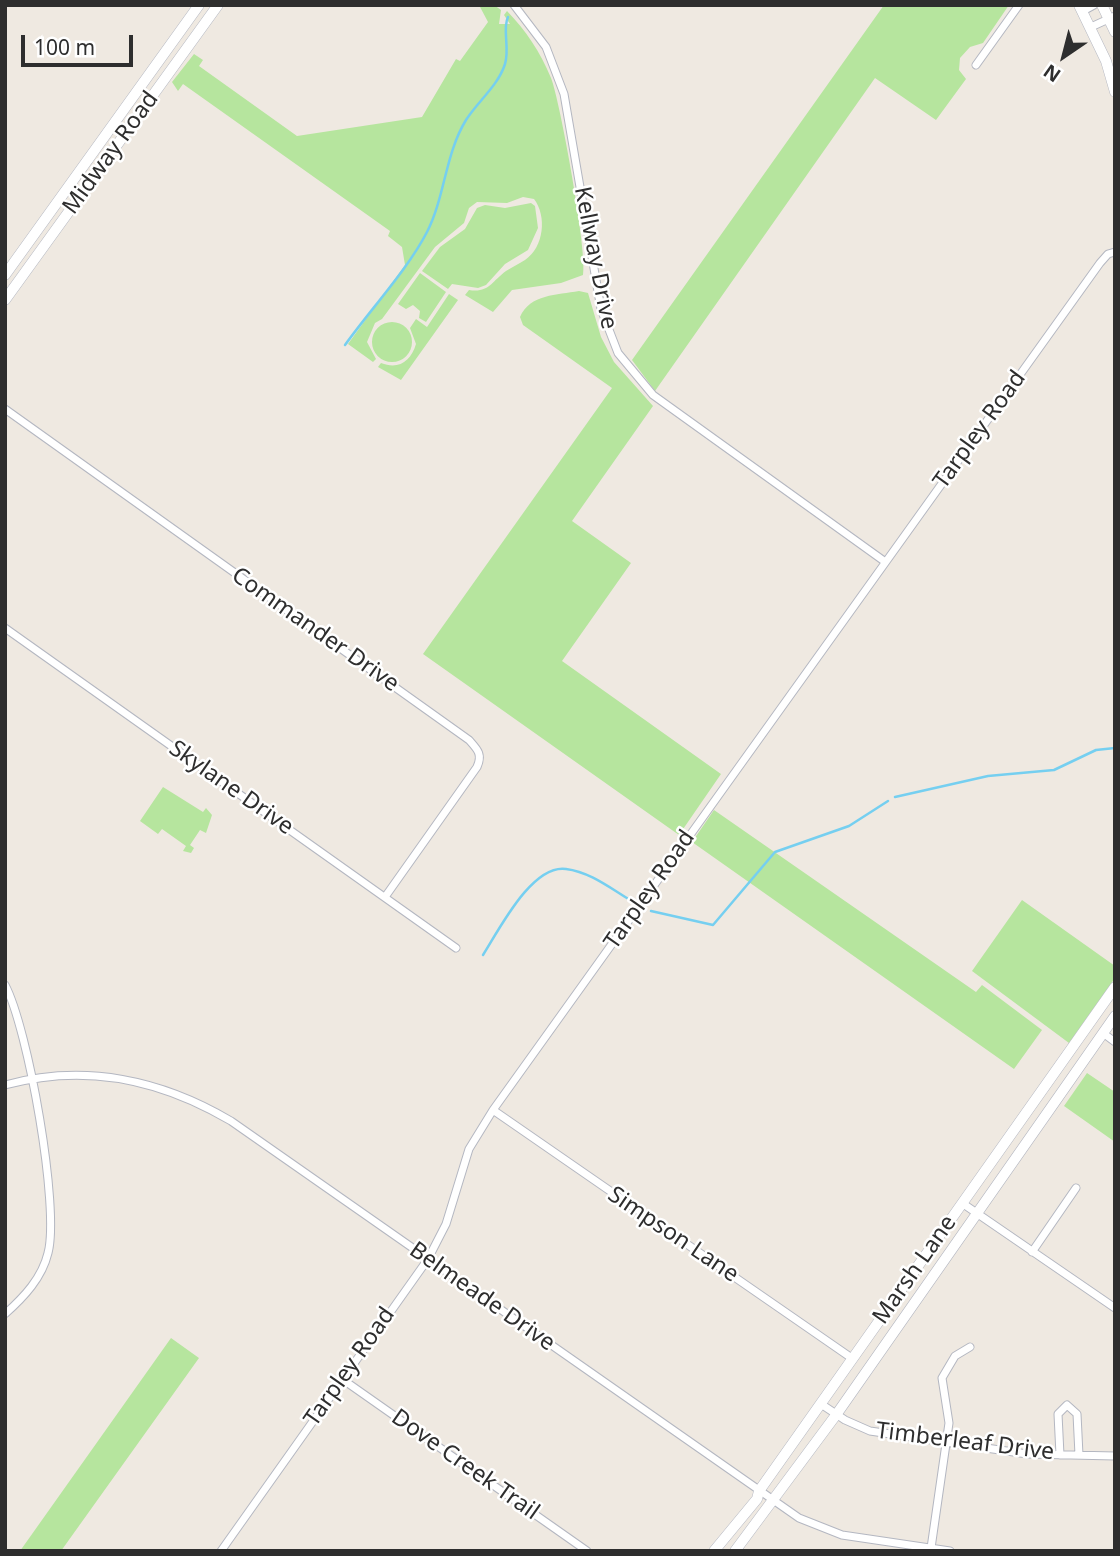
<!DOCTYPE html>
<html>
<head>
<meta charset="utf-8">
<style>
	body { margin:0 }
	#map { position:relative; width:1120px; height:1556px; overflow:hidden; background:#efe9e1; font-family:"Noto Sans",sans-serif }
	canvas { display:block }
	.frame { position:absolute; inset:0; border:7px solid #2e2e2e; pointer-events:none }
	.north { position:absolute; left:1029px; top:21px; width:70px; height:70px; -webkit-text-stroke:5px #fff; paint-order:stroke; rotate:215deg; font-size:19px; font-weight:700; line-height:28px; text-align:center; color:#2e2e2e }
	.north::after { content:''; display:block; margin:auto; width:24px; height:32px; background:#2e2e2e; clip-path:polygon(50% 0,100% 100%,50% 72%,0 100%) }
	.scale { position:absolute; left:21px; top:35px; width:112px; height:32px; box-sizing:border-box; border:4px solid #2e2e2e; border-top:0; padding-left:9px; font-size:21px; line-height:24px; white-space:nowrap; color:#2e2e2e; -webkit-text-stroke:5px #fff; paint-order:stroke }
</style>
</head>
<body>
<div id="map">
<canvas width="1120" height="1556"></canvas>
<div class="frame"></div>
<div class="north">N</div>
<div class="scale">100 m</div>
</div>
<script>
const ctx = document.querySelector('canvas').getContext('2d');
ctx.lineJoin = 'round';
function fill(path, color) {
  ctx.fillStyle = color;
  ctx.fill(path, 'evenodd');
}
function trace(path, color, width, dash) {
  ctx.strokeStyle = color;
  ctx.lineWidth = width;
  ctx.lineCap = dash ? 'butt' : 'round';
  ctx.setLineDash(dash || []);
  ctx.stroke(path);
}
function drawText(font, color, halo, rows, align = 'center') {
  ctx.font = font + ' "Noto Sans",sans-serif';
  ctx.lineWidth = 5;
  ctx.setLineDash([]);
  ctx.textBaseline = 'middle';
  ctx.strokeStyle = halo;
  ctx.fillStyle = color;
  for (const [text, x, y, turn = 0] of rows) {
    ctx.save();
    ctx.translate(x, y);
    ctx.rotate((+turn || 0) * Math.PI / 180);
    ctx.textAlign = isNaN(turn) ? turn : align;
    if (halo) ctx.strokeText(text, 0, 0);
    ctx.fillText(text, 0, 0);
    ctx.restore();
  }
}
fill(new Path2D(`
	M 479,5 L 494,5 L 501,10 L 499,24 L 510,24 L 504,15 L 507,11 C 526,31 540,51 551,78 C 560,100 588,255 583,275 L 561,283 L 512,290 L 493,312 L 465,295 L 469,290 C 489,293 491,282 506,271 C 512,267 519,264 525,260 C 544,247 547,216 534,199 L 523,197 L 507,203 L 477,202 L 469,208 L 464,223 L 435,247 L 382,319 L 375,323 L 367,342 L 376,359 L 373,362 L 348,344 L 405,265 L 402,247 L 388,236 L 390,231 L 183,84 L 178,91 L 172,82 L 194,54 L 203,60 L 199,66 L 297,136 L 422,117 L 456,59 L 460,61 L 488,22 Z
	M 884,5 L 1009,5 L 983,43 L 970,47 L 960,58 L 959,70 L 966,79 L 936,120 L 875,78 L 655,391 L 632,360 Z
	M 531,203 L 535,206 L 538,228 L 528,250 L 505,264 L 486,285 L 478,288 L 452,284 L 448,289 L 422,271 L 440,247 L 465,229 L 477,208 L 485,205 L 505,208 Z
	M 420,273 L 446,292 L 426,322 L 419,318 L 420,311 L 413,305 L 406,309 L 398,304 Z
	M 579,291 L 588,293 L 601,337 L 614,362 L 653,406 L 572,521 L 631,563 L 562,661 L 721,774 L 679,835 L 423,654 L 612,388 L 523,325 L 520,317 C 530,294 557,295 579,291 Z
	M 449,294 L 458,300 L 401,380 L 378,367 L 381,363 C 399,370 411,361 416,344 L 410,328 L 416,319 L 427,327 Z
	M372 342a20 20 0 1 1 40 0a20 20 0 1 1-40 0Z
	M 163,787 L 203,812 L 206,808 L 212,815 L 206,833 L 200,830 L 190,845 L 194,848 L 191,853 L 183,851 L 186,846 L 162,829 L 158,834 L 140,821 Z
	M 714,810 L 976,992 L 982,985 L 1042,1030 L 1014,1069 L 692,842 Z
	M 1022,900 L 1115,966 L 1115,978 L 1069,1043 L 972,971 Z
	M 1087,1073 L 1115,1092 L 1115,1142 L 1064,1106 Z
	M 171,1338 L 199,1358 L 61,1551 L 20,1551 Z`), '#b6e59e');
trace(new Path2D(`
	M 345,345 C 370,310 408,269 427,232 C 445,197 445,154 466,120 C 478,101 498,86 505,64 C 510,48 502,29 508,17
	M 895,797 L 988,776 L 1054,770 L 1096,750 L 1115,748
	M 651,911 L 713,925 L 775,852 L 849,826 L 888,801
	M 483,955 C 499,930 532,864 566,869 C 590,872 610,888 630,900`), '#75cff0', 2.5);
const minor = new Path2D(`
	M 514,5 L 546,47 L 564,94 L 601,309 L 618,353 L 653,395 L 884,561
	M 1083,11 L 1094,5
	M 1091,27 L 1115,16
	M 976,65 L 1019,5
	M 5,409 L 469,740 C 477,749 483,754 477,767 L 385,897
	M 5,628 L 456,948
	M 5,985 C 28,1028 60,1208 48,1253 C 42,1278 24,1297 5,1314
	M 1103,1033 L 1115,1042
	M 5,1085 C 85,1063 162,1080 231,1121 L 799,1518 L 842,1535 L 950,1551
	M 493,1110 L 853,1359
	M 962,1203 L 1115,1308
	M 1032,1252 L 1076,1188
	M 342,1379 L 587,1551
	M 821,1404 L 845,1420 L 870,1431 L 1027,1454 L 1115,1456
	M 1060,1455 L 1058,1414 L 1067,1405 L 1077,1414 L 1079,1455
	M 931,1548 L 949,1423 L 942,1378 L 955,1356 L 970,1347
	M 221,1551 L 428,1259 L 446,1224 L 469,1149 L 493,1110 L 1100,263 L 1108,254 L 1115,252`);
const secondary = new Path2D(`
	M 1079,5 L 1106,61 L 1115,92
	M 1102,5 L 1115,32
	M 5,275 L 199,5
	M 5,300 L 218,5
	M 714,1551 L 757,1499 L 759,1491 L 1115,987
	M 735,1551 L 836,1415 L 1115,1016`);
trace(minor, '#b4b7c1', 9);
trace(secondary, '#b4b7c1', 11);
trace(minor, '#fff', 7);
trace(secondary, '#fff', 10);
drawText('23px', '#2e2e2e', '#fff', [
	["Midway Road",111,153,-54],
	["Kellway Drive",595,258,79],
	["Tarpley Road",980,430,-54],
	["Commander Drive",315,630,35],
	["Skylane Drive",231,788,35],
	["Tarpley Road",650,890,-55],
	["Simpson Lane",673,1235,34],
	["Marsh Lane",915,1270,-55],
	["Belmeade Drive",482,1297,35],
	["Tarpley Road",350,1367,-55],
	["Timberleaf Drive",965,1442,7],
	["Dove Creek Trail",465,1465,35]
]);
</script>
</body>
</html>
